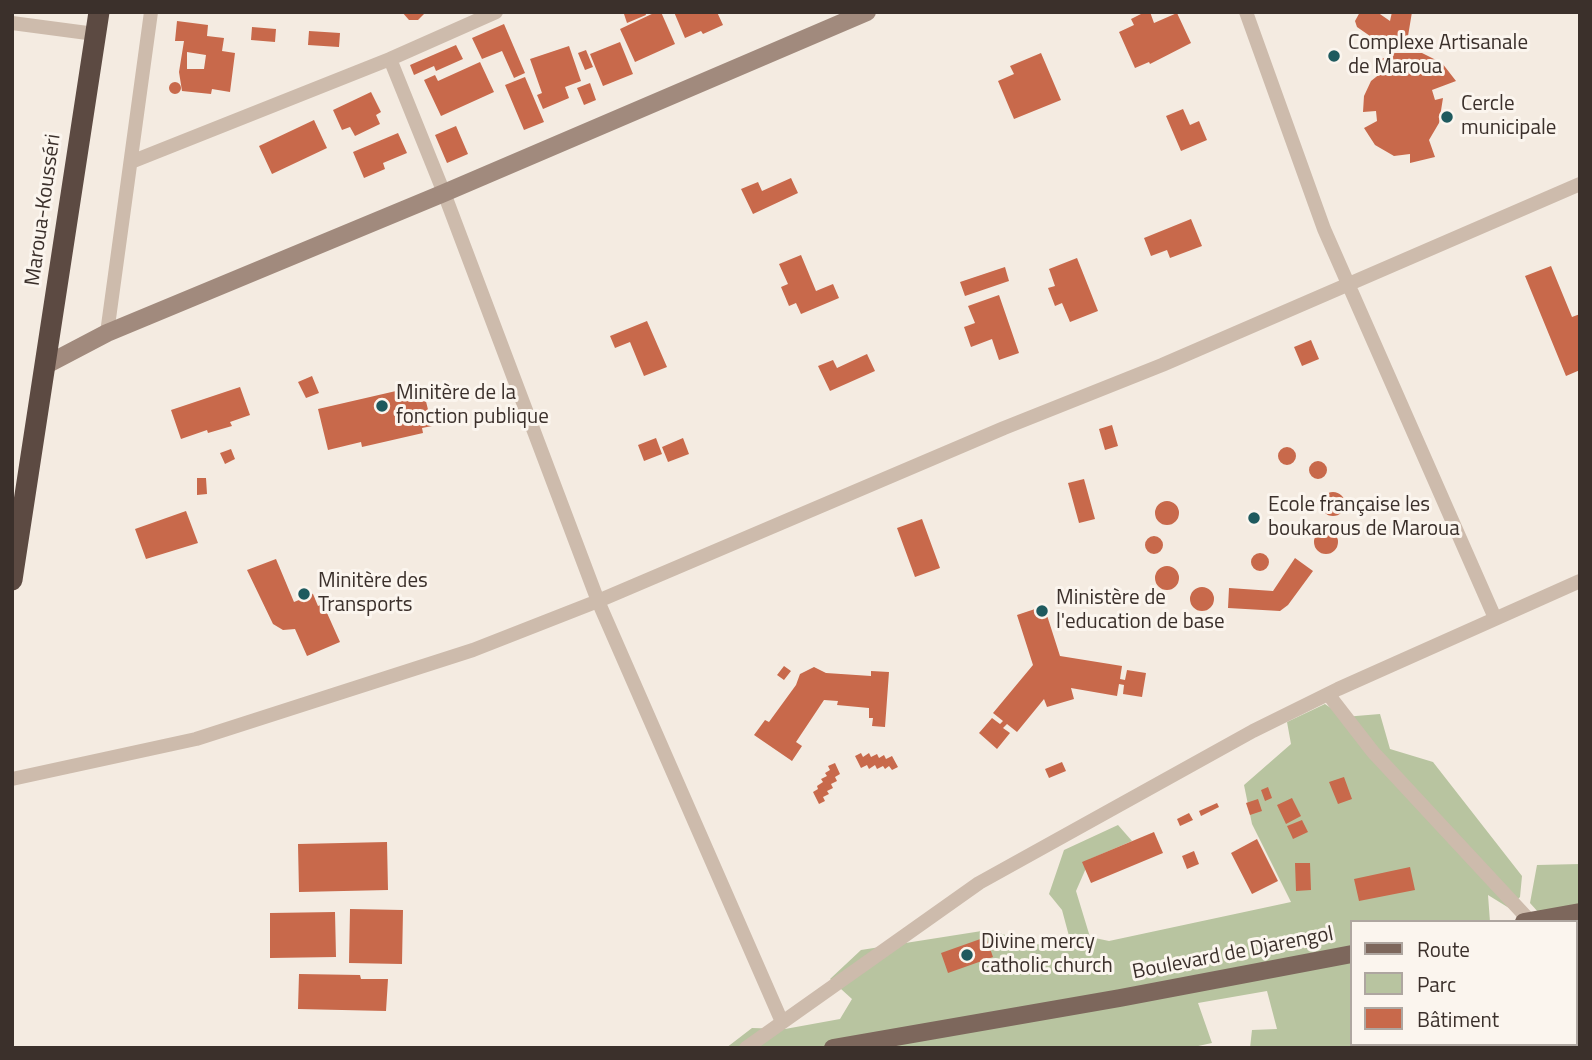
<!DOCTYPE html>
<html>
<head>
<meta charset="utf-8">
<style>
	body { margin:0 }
	#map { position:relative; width:1592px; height:1060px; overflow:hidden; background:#f4ebe1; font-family:"Titillium Web",sans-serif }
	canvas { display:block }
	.frame { position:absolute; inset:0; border:14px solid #3b302b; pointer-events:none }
	.legend { position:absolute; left:1350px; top:920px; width:228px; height:126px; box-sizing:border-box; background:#fbf5ee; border:2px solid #aea6a0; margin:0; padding:9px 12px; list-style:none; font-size:21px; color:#3b302b }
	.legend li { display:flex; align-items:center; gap:14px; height:35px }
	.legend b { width:35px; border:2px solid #aea6a0 }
</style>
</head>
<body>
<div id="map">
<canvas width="1592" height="1060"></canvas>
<div class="frame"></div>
<ul class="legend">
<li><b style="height:9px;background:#7d675c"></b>Route</li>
<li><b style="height:19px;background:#b8c4a0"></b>Parc</li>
<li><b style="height:19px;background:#c8694b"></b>Bâtiment</li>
</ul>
</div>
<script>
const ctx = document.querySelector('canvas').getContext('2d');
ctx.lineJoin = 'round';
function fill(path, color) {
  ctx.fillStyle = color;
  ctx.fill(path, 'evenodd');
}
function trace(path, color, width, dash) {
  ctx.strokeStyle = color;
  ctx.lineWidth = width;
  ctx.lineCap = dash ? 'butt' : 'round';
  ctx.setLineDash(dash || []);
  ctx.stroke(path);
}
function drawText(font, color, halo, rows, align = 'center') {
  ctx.font = font + ' "Titillium Web",sans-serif';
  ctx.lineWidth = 6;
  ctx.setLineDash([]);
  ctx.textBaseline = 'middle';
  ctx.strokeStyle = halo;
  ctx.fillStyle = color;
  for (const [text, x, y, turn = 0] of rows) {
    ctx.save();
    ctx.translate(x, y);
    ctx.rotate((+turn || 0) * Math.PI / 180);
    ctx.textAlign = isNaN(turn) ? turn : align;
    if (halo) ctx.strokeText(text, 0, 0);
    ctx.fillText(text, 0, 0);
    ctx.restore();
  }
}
fill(new Path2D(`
	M 1325,704 L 1344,717 L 1380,714 L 1390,749 L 1433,762 L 1522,876 L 1520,897 L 1509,908 L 1488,895 L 1490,922 L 1352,922 L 1352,1044 L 1408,1044 L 1403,1048 L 1250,1048 L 1252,1030 L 1277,1029 L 1267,991 L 1198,1003 L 1212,1043 L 1189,1048 L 726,1048 L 752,1028 L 785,1029 L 840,1019 L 852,999 L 830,979 L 861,950 L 988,930 L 1048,947 L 1069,936 L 1062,910 L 1049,894 L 1064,850 L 1118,825 L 1132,841 L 1090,859 L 1076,891 L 1090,937 L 1109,941 L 1291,902 L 1252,824 L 1244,785 L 1291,744 L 1287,722 Z
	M 1580,864 L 1580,1048 L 1542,1048 L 1539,1044 L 1576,1044 L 1576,922 L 1547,922 L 1530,903 L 1537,865 Z`), '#b8c4a0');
fill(new Path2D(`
	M 402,12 L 426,12 L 418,20 L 409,20 Z
	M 627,12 L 645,12 L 646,15 L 627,23 L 624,14 Z
	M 656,12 L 661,12 L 675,44 L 635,62 L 620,29 Z
	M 674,12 L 717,12 L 723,25 L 703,34 L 701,31 L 685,38 Z
	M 1145,12 L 1150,12 L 1154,23 L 1177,13 L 1191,43 L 1150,64 L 1149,62 L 1135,68 L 1119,32 L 1134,25 L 1131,19 Z
	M 1360,12 L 1377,12 L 1390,21 L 1392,12 L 1412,12 L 1408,36 L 1395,44 L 1383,45 L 1357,27 L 1355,21 Z
	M 177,21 L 208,25 L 207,36 L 224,38 L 222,51 L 235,53 L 230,92 L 212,89 L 211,94 L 182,91 L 179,72 L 184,41 L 175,41 ZM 187,52 L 206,55 L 204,69 L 187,69 Z
	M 504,24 L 525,73 L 514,78 L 502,51 L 482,59 L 472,38 Z
	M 252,27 L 276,29 L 275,42 L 251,40 Z
	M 309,31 L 340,33 L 339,47 L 308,45 Z
	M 620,42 L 633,74 L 603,86 L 590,54 Z
	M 456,45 L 463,59 L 436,71 L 434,66 L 414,75 L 410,65 Z
	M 569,46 L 581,81 L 565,87 L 569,98 L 543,109 L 537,95 L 542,93 L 530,59 Z
	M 586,50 L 593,67 L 585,70 L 578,53 Z
	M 1041,53 L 1061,100 L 1014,119 L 998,81 L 1014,74 L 1010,66 Z
	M 1395,53 L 1422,53 L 1442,63 L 1456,81 L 1432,90 L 1435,100 L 1443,98 L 1439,123 L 1429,140 L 1435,157 L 1410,163 L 1410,154 L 1394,156 L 1375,145 L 1364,128 L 1377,121 L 1376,111 L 1363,112 L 1364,96 L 1371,81 L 1381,73 L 1375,62 Z
	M 480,62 L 494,92 L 441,116 L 424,80 L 435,75 L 438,81 Z
	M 525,77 L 544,122 L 524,130 L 505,85 Z
	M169 88a6 6 0 1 1 12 0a6 6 0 1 1-12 0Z
	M 590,83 L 596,100 L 584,105 L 577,88 Z
	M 371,92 L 381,112 L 376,115 L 380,124 L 355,136 L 350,127 L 342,130 L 333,110 Z
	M 1183,109 L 1190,125 L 1199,121 L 1207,140 L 1181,151 L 1166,116 Z
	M 314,120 L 327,148 L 272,174 L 259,146 Z
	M 456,126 L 468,154 L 447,163 L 435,135 Z
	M 398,133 L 407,153 L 383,163 L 385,169 L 364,178 L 353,152 Z
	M 791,178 L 798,193 L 753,214 L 741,189 L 758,182 L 762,191 Z
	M 1191,219 L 1202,246 L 1170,258 L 1167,250 L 1151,256 L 1144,238 Z
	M 801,255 L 816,291 L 833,284 L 839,298 L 801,314 L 796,303 L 789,306 L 781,287 L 788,284 L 779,264 Z
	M 1077,258 L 1098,311 L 1070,322 L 1062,303 L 1055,306 L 1048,288 L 1055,286 L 1049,269 Z
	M 1551,266 L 1572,317 L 1580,314 L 1580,370 L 1566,376 L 1525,276 Z
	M 1005,267 L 1009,281 L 965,296 L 960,282 Z
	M 999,295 L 1019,353 L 999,360 L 992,339 L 971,347 L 964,327 L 975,323 L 968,306 Z
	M 647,321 L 667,367 L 644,376 L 630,342 L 615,348 L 610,336 Z
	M 1311,340 L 1319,359 L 1302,366 L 1294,347 Z
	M 867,354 L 875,371 L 830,391 L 818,366 L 833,360 L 837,368 Z
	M 312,376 L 319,393 L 306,398 L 298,382 Z
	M 422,385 L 432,426 L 422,428 L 423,433 L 362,447 L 361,442 L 328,450 L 318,409 Z
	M 240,387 L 250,415 L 230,422 L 232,426 L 208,433 L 207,430 L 181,439 L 171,410 Z
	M 1112,425 L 1118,446 L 1105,450 L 1099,429 Z
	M 656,438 L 662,454 L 644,461 L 638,445 Z
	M 683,438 L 689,454 L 668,462 L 662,447 Z
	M1278 456a9 9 0 1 1 18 0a9 9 0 1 1-18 0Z
	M 231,449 L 235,459 L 225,464 L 220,453 Z
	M1309 470a9 9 0 1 1 18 0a9 9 0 1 1-18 0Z
	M 197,478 L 206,478 L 207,494 L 197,495 Z
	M 1084,479 L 1095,519 L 1079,523 L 1068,483 Z
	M1321 504a12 12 0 1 1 24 0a12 12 0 1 1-24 0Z
	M1155 513a12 12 0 1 1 24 0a12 12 0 1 1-24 0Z
	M 186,511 L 198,543 L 146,559 L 135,529 Z
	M 922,519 L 940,568 L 915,577 L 897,528 Z
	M1314 542a12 12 0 1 1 24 0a12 12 0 1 1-24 0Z
	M1145 545a9 9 0 1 1 18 0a9 9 0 1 1-18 0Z
	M1251 562a9 9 0 1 1 18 0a9 9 0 1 1-18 0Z
	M 1295,558 L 1313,571 L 1288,605 L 1280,611 L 1228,608 L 1229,588 L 1273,591 Z
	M 276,559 L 294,602 L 304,598 L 303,593 L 306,591 L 313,594 L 318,606 L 323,604 L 340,642 L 307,656 L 295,629 L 283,630 L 273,624 L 247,570 Z
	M1155 578a12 12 0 1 1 24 0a12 12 0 1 1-24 0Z
	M1190 599a12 12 0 1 1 24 0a12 12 0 1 1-24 0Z
	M 1044,606 L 1060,656 L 1122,666 L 1120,679 L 1125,680 L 1127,670 L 1146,673 L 1142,697 L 1123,694 L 1124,685 L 1119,684 L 1117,696 L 1071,688 L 1074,699 L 1047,707 L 1044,699 L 1017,732 L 1007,724 L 1003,728 L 1010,733 L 997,749 L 979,733 L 992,718 L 1000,724 L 1003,721 L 993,713 L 1033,665 L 1017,615 Z
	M 784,666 L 791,671 L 784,680 L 777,675 Z
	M 814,667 L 826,673 L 871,676 L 871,671 L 889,672 L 885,727 L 872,726 L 873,718 L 869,718 L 869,708 L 837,705 L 838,701 L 824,700 L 796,742 L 802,746 L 792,761 L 754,735 L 765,720 L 769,722 L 796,685 L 800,674 Z
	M 861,753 L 863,757 L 869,753 L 871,757 L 877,754 L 879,758 L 884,755 L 886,759 L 892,756 L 898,767 L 892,770 L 889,766 L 885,769 L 883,766 L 877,769 L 875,765 L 869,769 L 867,765 L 861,768 L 855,756 Z
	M 1062,762 L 1066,771 L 1049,778 L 1045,769 Z
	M 835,763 L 840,774 L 835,777 L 837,781 L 831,784 L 833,788 L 827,791 L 829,794 L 823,797 L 825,801 L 819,804 L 813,792 L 818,789 L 817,786 L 823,782 L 821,779 L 827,776 L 825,773 L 830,770 L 828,766 Z
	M 1344,777 L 1352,799 L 1338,804 L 1329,782 Z
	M 1268,787 L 1272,798 L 1265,801 L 1261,790 Z
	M 1292,798 L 1301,816 L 1286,824 L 1277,805 Z
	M 1258,799 L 1262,811 L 1250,815 L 1246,803 Z
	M 1217,803 L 1219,807 L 1201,816 L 1199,811 Z
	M 1189,813 L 1193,820 L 1180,826 L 1177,819 Z
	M 1302,820 L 1308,832 L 1293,839 L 1287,826 Z
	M 1154,832 L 1163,853 L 1091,883 L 1082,862 Z
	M 1257,839 L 1278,881 L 1252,894 L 1231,853 Z
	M 387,842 L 388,890 L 299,892 L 298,844 Z
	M 1194,851 L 1199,864 L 1187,869 L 1182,856 Z
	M 1295,863 L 1310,863 L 1311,890 L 1296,891 Z
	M 1410,867 L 1415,890 L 1359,901 L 1354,879 Z
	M 350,909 L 403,910 L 402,964 L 349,963 Z
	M 335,912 L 336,957 L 270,958 L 270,913 Z
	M 986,937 L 993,957 L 948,973 L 941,953 Z
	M 299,974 L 360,975 L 361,979 L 388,979 L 386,1011 L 298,1009 Z
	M 1438,1044 L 1461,1044 L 1463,1048 L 1432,1048 Z
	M 1480,1044 L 1521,1044 L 1522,1048 L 1481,1048 Z`), '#c8694b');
trace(new Path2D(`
	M 1246,12 L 1324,229 L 1495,618
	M 12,23 L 95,34
	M 390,59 L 444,193 L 598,601 L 782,1022
	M 131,162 L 390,59 L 496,12
	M 107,333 L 151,12
	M 1328,694 L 1373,752 L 1531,922
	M 12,779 L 196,739 L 473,650 L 598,601 L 1004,428 L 1162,365 L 1580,184
	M 1576,979 L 1580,983
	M 746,1048 L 979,883 L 1253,731 L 1338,689 L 1580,581`), '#cdbbac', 14);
trace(new Path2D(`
	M 46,365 L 107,333 L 444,193 L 867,12`), '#a18a7d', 18);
trace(new Path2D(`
	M 1524,922 L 1580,912
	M 833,1048 L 1120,998 L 1352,954`), '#7d675c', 18);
trace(new Path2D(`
	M 12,580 L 99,12`), '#5c4a42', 21);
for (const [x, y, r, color] of [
	[1334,56,7,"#1f5a5e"],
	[1447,117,7,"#1f5a5e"],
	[382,406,7,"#1f5a5e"],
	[1254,518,7,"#1f5a5e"],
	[304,594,7,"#1f5a5e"],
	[1042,611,7,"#1f5a5e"],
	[967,955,7,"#1f5a5e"]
]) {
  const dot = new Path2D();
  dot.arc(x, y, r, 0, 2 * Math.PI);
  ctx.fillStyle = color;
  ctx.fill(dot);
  trace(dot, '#fbf5ee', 2.5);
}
drawText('21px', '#3b302b', '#fbf5ee', [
	["Complexe Artisanale",1348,44],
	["de Maroua",1348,68],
	["Cercle",1461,105],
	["municipale",1461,129],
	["Minitère de la",396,394],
	["fonction publique",396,418],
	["Ecole française les",1268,506],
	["boukarous de Maroua",1268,530],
	["Minitère des",318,582],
	["Transports",318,606],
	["Ministère de",1056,599],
	["l'education de base",1056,623],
	["Divine mercy",981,943],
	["catholic church",981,967]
], 'left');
drawText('21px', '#3b302b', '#fbf5ee', [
	["Maroua-Kousséri",44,210,-82],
	["Boulevard de Djarengol",1233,954,-11]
]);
</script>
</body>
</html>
